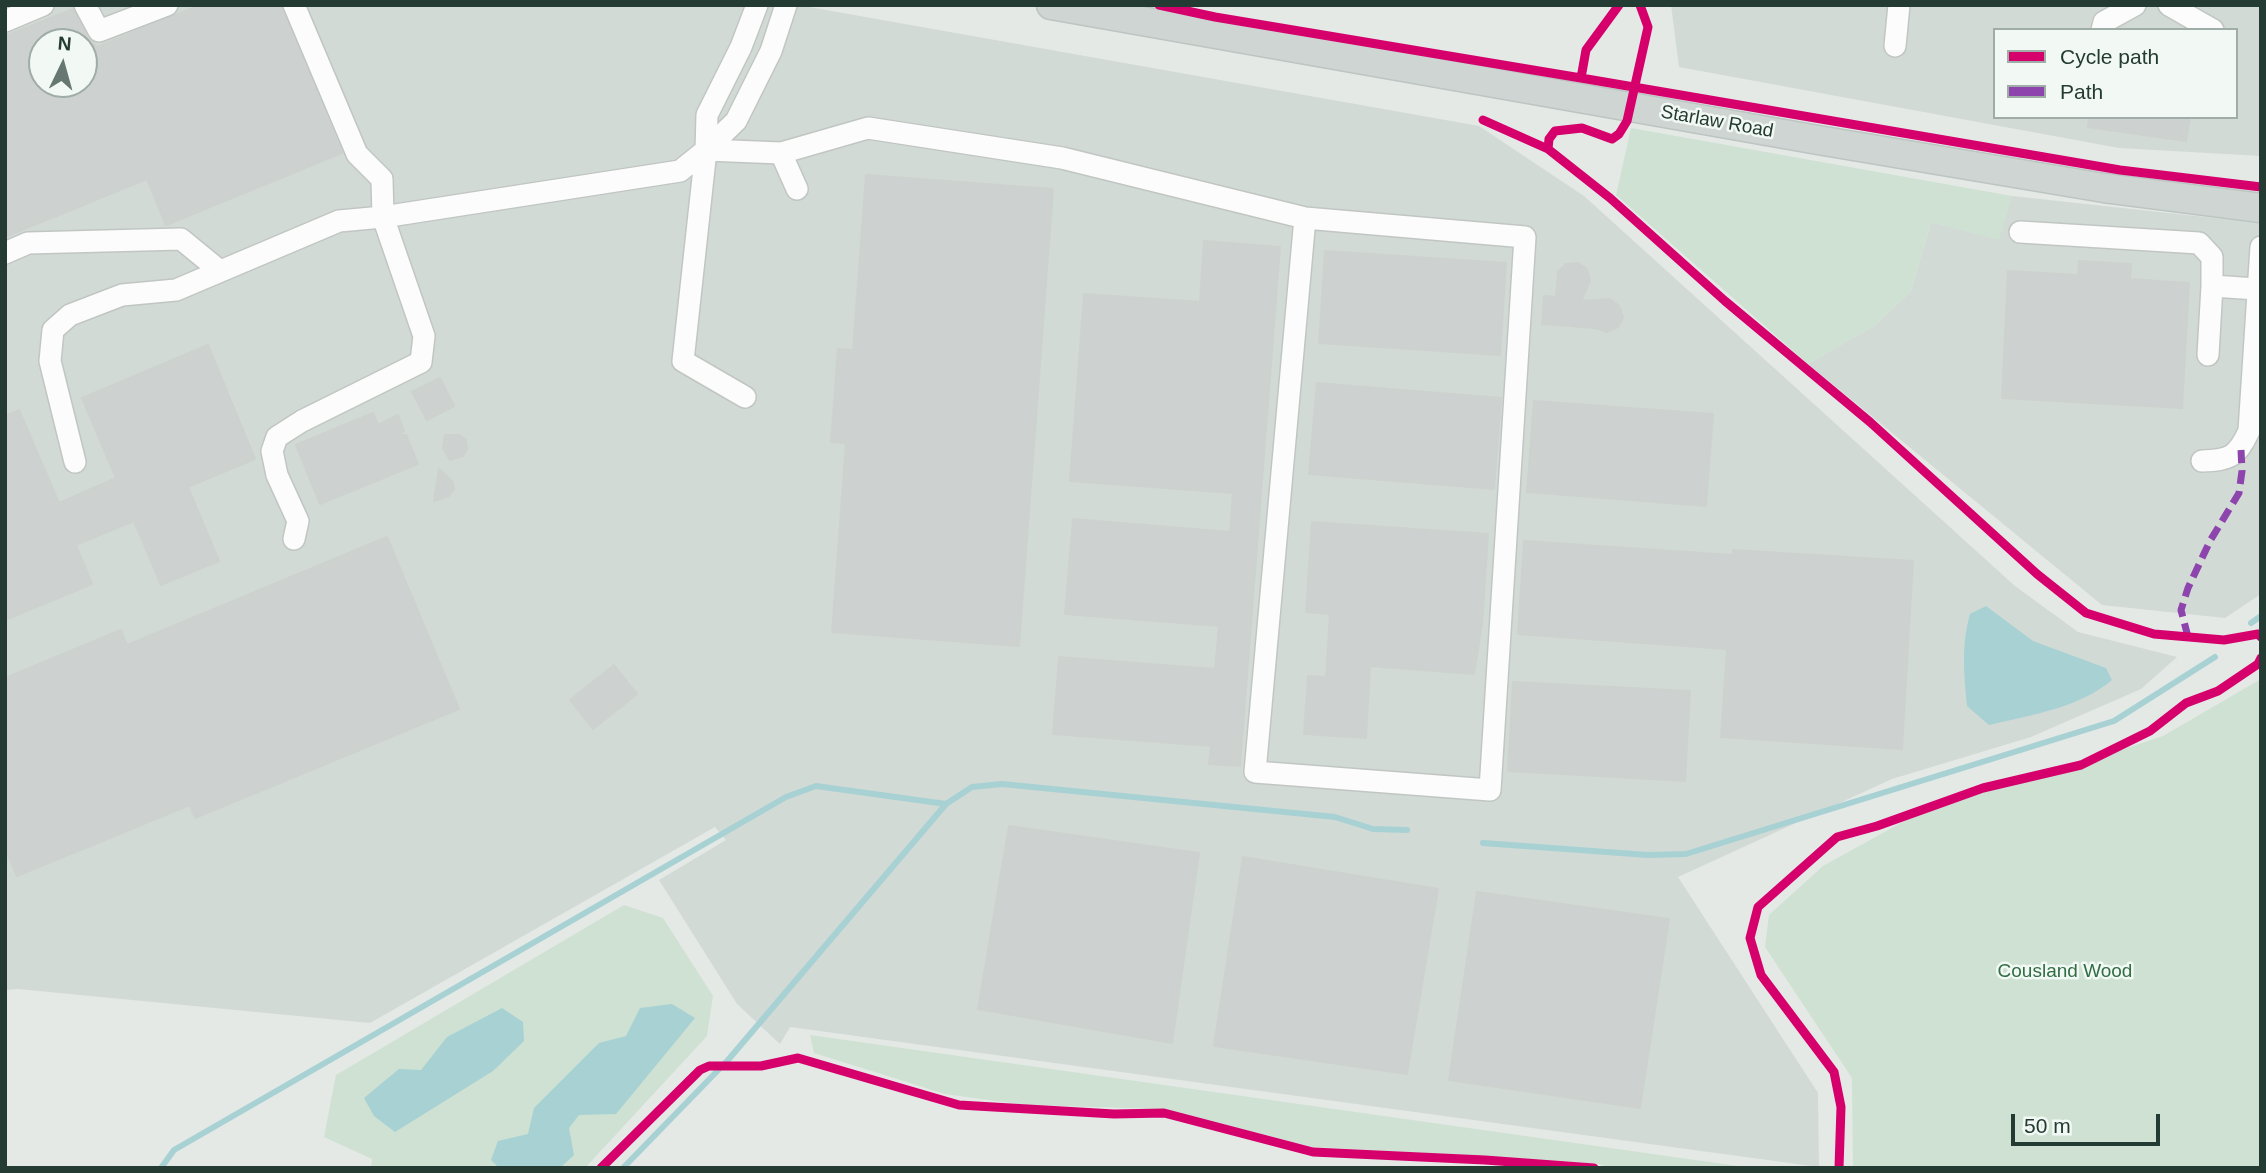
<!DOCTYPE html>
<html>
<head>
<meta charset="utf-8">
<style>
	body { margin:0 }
	#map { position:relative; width:2266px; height:1173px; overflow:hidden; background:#e4e9e6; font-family:Helvetica,sans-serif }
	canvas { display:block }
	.frame { position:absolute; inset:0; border:7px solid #233b33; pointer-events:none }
	.legend { position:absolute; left:1993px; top:28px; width:245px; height:91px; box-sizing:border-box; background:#f2f8f4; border:2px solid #9faca7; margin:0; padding:9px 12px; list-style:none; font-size:21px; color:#233b33 }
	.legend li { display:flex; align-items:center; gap:14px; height:35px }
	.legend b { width:35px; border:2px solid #9faca7 }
	.north { position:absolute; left:28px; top:28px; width:70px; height:70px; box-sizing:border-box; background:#f2f8f4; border:2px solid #9faca7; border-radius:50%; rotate:5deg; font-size:19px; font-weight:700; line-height:28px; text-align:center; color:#233b33 }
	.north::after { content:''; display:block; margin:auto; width:24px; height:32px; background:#677872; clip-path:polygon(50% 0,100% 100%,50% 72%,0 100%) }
	.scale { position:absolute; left:2011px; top:1114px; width:149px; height:32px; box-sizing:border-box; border:4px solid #233b33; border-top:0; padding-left:9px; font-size:21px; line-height:24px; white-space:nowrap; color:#233b33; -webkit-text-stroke:5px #f2f8f4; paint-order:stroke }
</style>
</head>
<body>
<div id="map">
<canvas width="2266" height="1173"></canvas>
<div class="frame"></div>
<ul class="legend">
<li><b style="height:9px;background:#d6006c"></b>Cycle path</li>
<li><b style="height:9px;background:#8e44ad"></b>Path</li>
</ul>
<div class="north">N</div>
<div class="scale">50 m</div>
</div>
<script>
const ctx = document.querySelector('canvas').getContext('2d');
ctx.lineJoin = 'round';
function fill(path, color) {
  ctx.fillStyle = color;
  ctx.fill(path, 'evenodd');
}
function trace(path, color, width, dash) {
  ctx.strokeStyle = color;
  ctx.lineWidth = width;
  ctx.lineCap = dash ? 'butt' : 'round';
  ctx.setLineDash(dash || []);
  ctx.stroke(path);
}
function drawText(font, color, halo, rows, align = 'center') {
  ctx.font = font + ' Helvetica,sans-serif';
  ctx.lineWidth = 5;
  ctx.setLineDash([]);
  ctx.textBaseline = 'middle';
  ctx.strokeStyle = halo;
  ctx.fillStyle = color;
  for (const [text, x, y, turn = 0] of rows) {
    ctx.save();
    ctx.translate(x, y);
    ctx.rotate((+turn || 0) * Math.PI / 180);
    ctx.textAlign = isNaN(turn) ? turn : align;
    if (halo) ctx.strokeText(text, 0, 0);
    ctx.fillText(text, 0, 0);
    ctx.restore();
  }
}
fill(new Path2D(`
	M 5,5 L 798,5 L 1479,126 L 1584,196 L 2015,586 L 2078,632 L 2177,657 L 2141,689 L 2031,737 L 1892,779 L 1678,877 L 1818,1093 L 1819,1167 L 790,1027 L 780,1044 L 737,1004 L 659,880 L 726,840 L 715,827 L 370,1023 L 18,989 L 5,990 ZM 42,42 L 84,42 L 84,84 L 42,84 Z
	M 1671,5 L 2261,5 L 2261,156 L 2119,148 L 1679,67 ZM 1995,30 L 2236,30 L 2236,117 L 1995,117 Z
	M 2012,196 L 2261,223 L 2261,594 L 2225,618 L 2102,605 L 1808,364 L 1875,325 L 1911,291 L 1931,222 L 1998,239 Z`), '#d2dad6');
fill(new Path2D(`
	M 1631,128 L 2012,196 L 1999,240 L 1931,222 L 1911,291 L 1875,325 L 1808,364 L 1616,195 Z
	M 2261,679 L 2261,1168 L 1853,1168 L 1852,1078 L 1765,947 L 1769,915 L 1823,866 L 1928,808 L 2063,769 L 2163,736 Z
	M 624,905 L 663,918 L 713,996 L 707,1036 L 585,1168 L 371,1168 L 372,1159 L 324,1137 L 336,1075 Z
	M 810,1035 L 1752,1168 L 1611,1168 L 1599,1164 L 1486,1156 L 1313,1147 L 1163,1109 L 1025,1105 L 945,1094 L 814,1053 Z`), '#cee1d2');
fill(new Path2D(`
	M 1986,606 L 2033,641 L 2106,668 L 2112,680 C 2079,708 2031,715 1989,725 L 1967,706 C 1964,672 1961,647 1970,614 Z
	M 672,1004 L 695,1018 L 616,1114 L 579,1115 L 569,1128 L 574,1155 L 560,1168 L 499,1168 L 491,1160 L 498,1141 L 528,1134 L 534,1108 L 599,1043 L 626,1036 L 640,1008 Z
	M 502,1008 L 523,1022 L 524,1041 L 493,1071 L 395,1132 L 374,1116 L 364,1098 L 399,1069 L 421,1070 L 447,1037 Z`), '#a8d1d4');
trace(new Path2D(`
	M 2251,623 L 2261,616
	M 1483,843 L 1648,855 L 1686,854 L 2114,721 L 2215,657
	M 161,1168 L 174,1150 L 786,797 L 816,786 L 946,804 L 972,787 L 1002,784 L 1335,817 L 1373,829 L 1407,830
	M 623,1168 L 728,1060 L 946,804`), '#a8d1d4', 6);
const building = new Path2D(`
	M 200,5 L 281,5 L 342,153 L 166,225 L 147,179 L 5,237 L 5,36 L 73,9 L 87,37 L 97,47 ZM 42,42 L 84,42 L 84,84 L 42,84 Z
	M 2089,117 L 2190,117 L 2186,141 L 2088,127 Z
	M 866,175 L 1053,189 L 1019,646 L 832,632 L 846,443 L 831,442 L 838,349 L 853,350 Z
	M 1204,241 L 1280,247 L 1240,766 L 1209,764 L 1211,746 L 1053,734 L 1059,657 L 1215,669 L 1219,626 L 1065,614 L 1073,519 L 1230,532 L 1233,493 L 1070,481 L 1084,294 L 1200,302 Z
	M 1325,251 L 1506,263 L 1500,355 L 1319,343 Z
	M 2079,261 L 2131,264 L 2130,279 L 2189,283 L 2182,408 L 2002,398 L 2008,271 L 2078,275 Z
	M 1578,263 L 1587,269 L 1590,281 L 1581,301 L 1610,299 L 1619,306 L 1623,317 L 1618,327 L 1607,332 L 1595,328 L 1542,324 L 1544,296 L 1556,297 L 1558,272 L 1566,264 Z
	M 208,345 L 255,459 L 188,487 L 219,561 L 161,585 L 134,521 L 76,545 L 92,584 L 5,620 L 5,416 L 19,410 L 59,503 L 116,478 L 82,398 Z
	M 440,378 L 454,406 L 427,420 L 412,392 Z
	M 1317,383 L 1501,398 L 1494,489 L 1309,474 Z
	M 1534,401 L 1713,414 L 1706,506 L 1527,492 Z
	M 373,413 L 378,425 L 398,415 L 404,431 L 397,435 L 406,435 L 418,464 L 320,504 L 296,445 Z
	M 445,435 L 459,435 L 466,440 L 467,449 L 463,456 L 450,460 L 443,448 Z
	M 439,469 L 452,481 L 454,489 L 449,496 L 434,501 Z
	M 1312,522 L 1488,534 L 1482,624 L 1474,674 L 1370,666 L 1366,738 L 1304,734 L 1308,676 L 1326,677 L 1330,614 L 1306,612 Z
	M 387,537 L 459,709 L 195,818 L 190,805 L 17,876 L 5,848 L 5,678 L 121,630 L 127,645 Z
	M 1524,541 L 1733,555 L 1733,550 L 1913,561 L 1902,749 L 1721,737 L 1727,649 L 1518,634 Z
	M 614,665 L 637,694 L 593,729 L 570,700 Z
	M 1513,682 L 1690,691 L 1685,781 L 1508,771 Z
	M 1009,826 L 1199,853 L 1172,1043 L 978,1009 Z
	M 1243,857 L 1438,889 L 1407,1074 L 1214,1046 Z
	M 1477,892 L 1669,919 L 1640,1108 L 1449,1080 Z`);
fill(building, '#cdd1cf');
trace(building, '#cdd2cf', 2);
const minor = new Path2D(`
	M 85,5 L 99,31 L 167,5
	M 294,5 L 357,154 L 382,179 L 383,217 L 424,336 L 421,362 L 302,421 L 277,437 L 272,451 L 277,475 L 298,521 L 294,539
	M 757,5 L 741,47 L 707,115 L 706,150 L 736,121 L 771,51 L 786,5
	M 2169,5 L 2213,30
	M 5,21 L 43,5
	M 2102,30 L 2104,22 L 2135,5
	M 1895,46 L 1899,5
	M 706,150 L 683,361 L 745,397
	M 781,153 L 797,189
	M 2020,232 L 2199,243 L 2212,257 L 2212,286 L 2257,289
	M 5,253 L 28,243 L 181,239 L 220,271
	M 2208,355 L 2212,286
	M 2202,461 C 2230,460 2237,457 2249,431 L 2261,247
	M 75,462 L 50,361 L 53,330 L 70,315 L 122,295 L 176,290 L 339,221 L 383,217 L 680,171 L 706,150 L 781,153 L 868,128 L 1062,158 L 1305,218 L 1525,237 L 1490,790 L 1255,772 L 1305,218`);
const major = new Path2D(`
	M 1051,5 L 1818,140 L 2104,188 L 2261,208`);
trace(minor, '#c1c6c3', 24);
trace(major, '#bdc5c2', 31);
trace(minor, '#fbfcfb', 21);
trace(major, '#ced5d2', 28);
trace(new Path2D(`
	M 2188,637 L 2181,610 L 2188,588 L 2210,541 L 2239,493 L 2242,471 L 2241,450`), '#8e44ad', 7, [14, 7]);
trace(new Path2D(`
	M 1159,5 L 1215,17 L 1581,78
	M 1619,5 L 1586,50 L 1581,78 L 2120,170 L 2261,187
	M 1483,120 L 1548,149 L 1610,198 L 1725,301 L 1870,422 L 2037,574 L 2086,613 L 2154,634 L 2224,640 L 2258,634 L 2261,637
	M 1548,149 L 1549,139 L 1555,131 L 1582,128 L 1612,139 L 1619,134 L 1627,121 L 1648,27 L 1640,5
	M 601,1168 L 700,1070 L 709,1066 L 761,1066 L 798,1058 L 959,1105 L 1114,1114 L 1164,1113 L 1313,1152 L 1485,1160 L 1594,1168
	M 1839,1168 L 1841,1107 L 1834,1072 L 1761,975 L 1750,938 L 1758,907 L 1837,837 L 1877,826 L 1983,788 L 2081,765 L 2150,731 L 2186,703 L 2218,691 L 2258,664 L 2261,658`), '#d6006c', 9);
drawText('19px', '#233b33', '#f2f8f4', [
	["Starlaw Road",1717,122,10]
]);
drawText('19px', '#316e44', '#f2f8f4', [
	["Cousland Wood",2065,972]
]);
</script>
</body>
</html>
